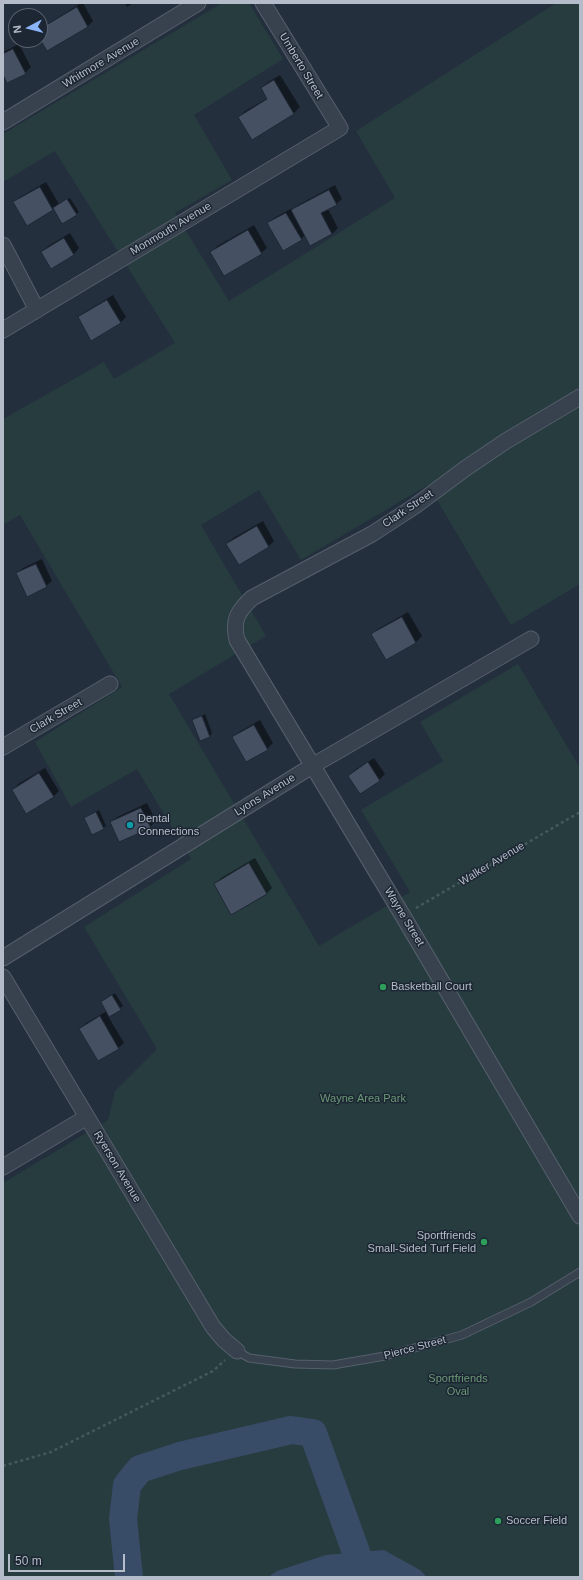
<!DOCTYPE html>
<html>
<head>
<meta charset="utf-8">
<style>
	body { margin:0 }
	#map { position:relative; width:583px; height:1580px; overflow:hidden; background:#242f3e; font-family:Helvetica,sans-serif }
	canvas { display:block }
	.frame { position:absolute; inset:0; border:4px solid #b4bcc9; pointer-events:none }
	.north { position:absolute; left:8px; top:8px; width:40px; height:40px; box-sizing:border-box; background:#1d2633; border:1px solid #59626f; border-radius:50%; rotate:263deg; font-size:11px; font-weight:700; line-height:16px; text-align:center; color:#b4bcc9 }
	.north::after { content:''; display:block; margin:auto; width:14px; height:18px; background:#8ab4f8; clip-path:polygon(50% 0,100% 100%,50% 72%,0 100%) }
	.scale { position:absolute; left:8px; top:1554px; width:117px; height:18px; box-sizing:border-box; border:2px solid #b4bcc9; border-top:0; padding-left:5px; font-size:12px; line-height:14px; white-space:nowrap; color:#b4bcc9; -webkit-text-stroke:3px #1d2633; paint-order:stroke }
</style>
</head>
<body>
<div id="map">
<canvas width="583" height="1580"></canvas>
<div class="frame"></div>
<div class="north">N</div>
<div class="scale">50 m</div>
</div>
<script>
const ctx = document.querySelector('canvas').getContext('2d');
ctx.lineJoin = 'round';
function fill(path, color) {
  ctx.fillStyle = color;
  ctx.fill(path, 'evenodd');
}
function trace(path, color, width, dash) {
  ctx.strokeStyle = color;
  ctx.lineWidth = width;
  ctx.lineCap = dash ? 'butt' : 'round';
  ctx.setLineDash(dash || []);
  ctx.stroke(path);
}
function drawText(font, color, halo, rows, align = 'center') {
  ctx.font = font + ' Helvetica,sans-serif';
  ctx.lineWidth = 3;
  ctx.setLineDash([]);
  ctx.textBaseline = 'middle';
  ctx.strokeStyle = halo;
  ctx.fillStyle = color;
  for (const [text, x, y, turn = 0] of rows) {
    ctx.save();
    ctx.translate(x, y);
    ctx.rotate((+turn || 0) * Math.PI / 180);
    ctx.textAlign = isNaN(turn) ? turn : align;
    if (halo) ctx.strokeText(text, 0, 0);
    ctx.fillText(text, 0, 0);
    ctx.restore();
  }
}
fill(new Path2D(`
	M 222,3 L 249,3 L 283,59 L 194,115 L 232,180 L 175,213 L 229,301 L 395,198 L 356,131 L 556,3 L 580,3 L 580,584 L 511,625 L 428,485 L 301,560 L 259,490 L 201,525 L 266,636 L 169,694 L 319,946 L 410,892 L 361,810 L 443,761 L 420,722 L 518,664 L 580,768 L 580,1577 L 427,1577 L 420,1570 L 277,1571 L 268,1577 L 3,1577 L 3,1183 L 108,1120 L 115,1091 L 157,1049 L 84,927 L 191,859 L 137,769 L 71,807 L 35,742 L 122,687 L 20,515 L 3,525 L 3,419 L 104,362 L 114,379 L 175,343 L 55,151 L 3,182 L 3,134 Z`), '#263c3f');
fill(new Path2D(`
	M 384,1550 L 420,1570 L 427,1577 L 268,1577 L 277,1571 L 326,1555 Z`), '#394c67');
fill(new Path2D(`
	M 81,3 L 83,3 L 93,21 L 88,26 L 48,50 L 40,37 L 40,29 Z
	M 125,3 L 133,3 L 127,7 Z
	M 19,44 L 31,67 L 25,73 L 3,73 L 3,52 Z
	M 280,75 L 300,107 L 294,113 L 252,139 L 239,117 L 245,111 L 268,98 L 262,88 L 268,82 Z
	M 46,182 L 59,204 L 70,198 L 79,212 L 76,214 L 54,208 L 27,225 L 14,203 L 20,197 Z
	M 335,185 L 342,199 L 336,204 L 328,209 L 338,228 L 332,234 L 311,245 L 305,235 L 301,239 L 269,223 L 274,218 L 292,208 L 293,210 L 298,205 Z
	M 254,225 L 267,248 L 261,253 L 212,252 L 217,246 Z
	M 70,233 L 79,248 L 74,254 L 51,267 L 42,252 L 48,246 Z
	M 113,295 L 126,317 L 120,323 L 79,317 L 85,312 Z
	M 263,521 L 274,541 L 269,546 L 227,544 L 233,538 Z
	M 42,559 L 52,581 L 46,586 L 17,573 L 23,568 Z
	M 408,612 L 422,636 L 416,642 L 386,659 L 372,635 L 378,629 Z
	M 205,714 L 212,733 L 210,736 L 200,739 L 193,721 Z
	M 260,720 L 273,743 L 267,749 L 234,738 L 239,732 Z
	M 374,758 L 385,774 L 379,780 L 349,776 L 355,770 Z
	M 45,768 L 59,791 L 54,796 L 27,813 L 13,790 L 18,784 Z
	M 147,803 L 156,821 L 150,827 L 111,822 L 117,817 Z
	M 99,810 L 106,826 L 103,828 L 85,818 Z
	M 255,858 L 272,888 L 266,894 L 215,884 L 221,878 Z
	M 115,993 L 123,1006 L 108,1016 L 124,1043 L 118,1048 L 80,1029 L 86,1023 L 107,1011 L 102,1002 Z`), '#0007');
trace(new Path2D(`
	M 129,1577 L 123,1519 L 127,1485 L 140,1469 L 180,1456 L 291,1430 L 313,1433 L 365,1577`), '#394c67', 28);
const building = new Path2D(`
	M 77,7 L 88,27 L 47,51 L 40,39 L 40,29 Z
	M 13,49 L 26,74 L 7,83 L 3,75 L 3,54 Z
	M 274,80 L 294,114 L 252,140 L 238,117 L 267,99 L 261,88 Z
	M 40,187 L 53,210 L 27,226 L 13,202 Z
	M 329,190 L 337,205 L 321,213 L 332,234 L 310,246 L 291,210 Z
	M 67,199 L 77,215 L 62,224 L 53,208 Z
	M 286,213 L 302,240 L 283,251 L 267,223 Z
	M 248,230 L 262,254 L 224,276 L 210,252 Z
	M 64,238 L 74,255 L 51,269 L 41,252 Z
	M 107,300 L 121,323 L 91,341 L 78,317 Z
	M 257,526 L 269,547 L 239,565 L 226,544 Z
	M 36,564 L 47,587 L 27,597 L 16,573 Z
	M 402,617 L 416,643 L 386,660 L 371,634 Z
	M 202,716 L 210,737 L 200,741 L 192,720 Z
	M 254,725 L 268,750 L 246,762 L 232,737 Z
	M 368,762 L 380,781 L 360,794 L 348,776 Z
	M 39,773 L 54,797 L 26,814 L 12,790 Z
	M 141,808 L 151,828 L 119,842 L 110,822 Z
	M 96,812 L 104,829 L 92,835 L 84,818 Z
	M 249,863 L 267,894 L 231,915 L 214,884 Z
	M 112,995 L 121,1010 L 109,1017 L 101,1002 Z
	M 100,1016 L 119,1049 L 98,1061 L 79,1029 Z`);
fill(building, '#455162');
trace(building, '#1f2835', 1);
const lane = new Path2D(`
	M 237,1351 L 249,1358 L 295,1364 L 333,1365 L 385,1356 L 462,1335 L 531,1302 L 580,1272`);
const street = new Path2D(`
	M 3,122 L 198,3
	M 3,245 L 37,310
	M 3,330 L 340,128 L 263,3
	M 580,397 L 506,441 L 466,468 L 415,506 L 372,534 L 252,598 C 238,611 232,620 237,640 L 403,916 L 580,1216
	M 3,747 L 110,684
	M 3,958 L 312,766 L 531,639
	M 3,977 L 213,1327 L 224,1340 L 237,1351
	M 3,1167 L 87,1117`);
trace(lane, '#565f6c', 9);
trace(street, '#565f6c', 17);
trace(new Path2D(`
	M 416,908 L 580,812
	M 3,1466 L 51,1452 L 213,1371 L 225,1360`), '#44595c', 2.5, [3, 3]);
trace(lane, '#38414e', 7);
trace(street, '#38414e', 15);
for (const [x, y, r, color] of [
	[130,825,4,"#0f9aa8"],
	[383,987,4,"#2e9e5b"],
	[484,1242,4,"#2e9e5b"],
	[498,1521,4,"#2e9e5b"]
]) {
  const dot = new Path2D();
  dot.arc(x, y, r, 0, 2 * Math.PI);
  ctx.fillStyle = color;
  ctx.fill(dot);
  trace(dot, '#1d2633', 1.5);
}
drawText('11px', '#b4bcc9', '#1d2633', [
	["Whitmore Avenue",101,63,-31],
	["Umberto Street",301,66,59],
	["Monmouth Avenue",171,229,-31],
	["Clark Street",408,509,-34],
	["Clark Street",56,716,-30],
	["Lyons Avenue",265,795,-32],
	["Walker Avenue",492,864,-31],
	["Wayne Street",404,917,59],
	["Ryerson Avenue",117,1167,59],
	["Pierce Street",415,1348,-15]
]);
drawText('11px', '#b4bcc9', '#1d2633', [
	["Dental",138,819],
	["Connections",138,832],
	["Basketball Court",391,987],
	["Sportfriends",476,1236,"right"],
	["Small-Sided Turf Field",476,1249,"right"],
	["Soccer Field",506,1521]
], 'left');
drawText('11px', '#6b9a76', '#1d2633', [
	["Wayne Area Park",363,1099],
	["Sportfriends",458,1379],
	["Oval",458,1392]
]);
</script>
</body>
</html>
